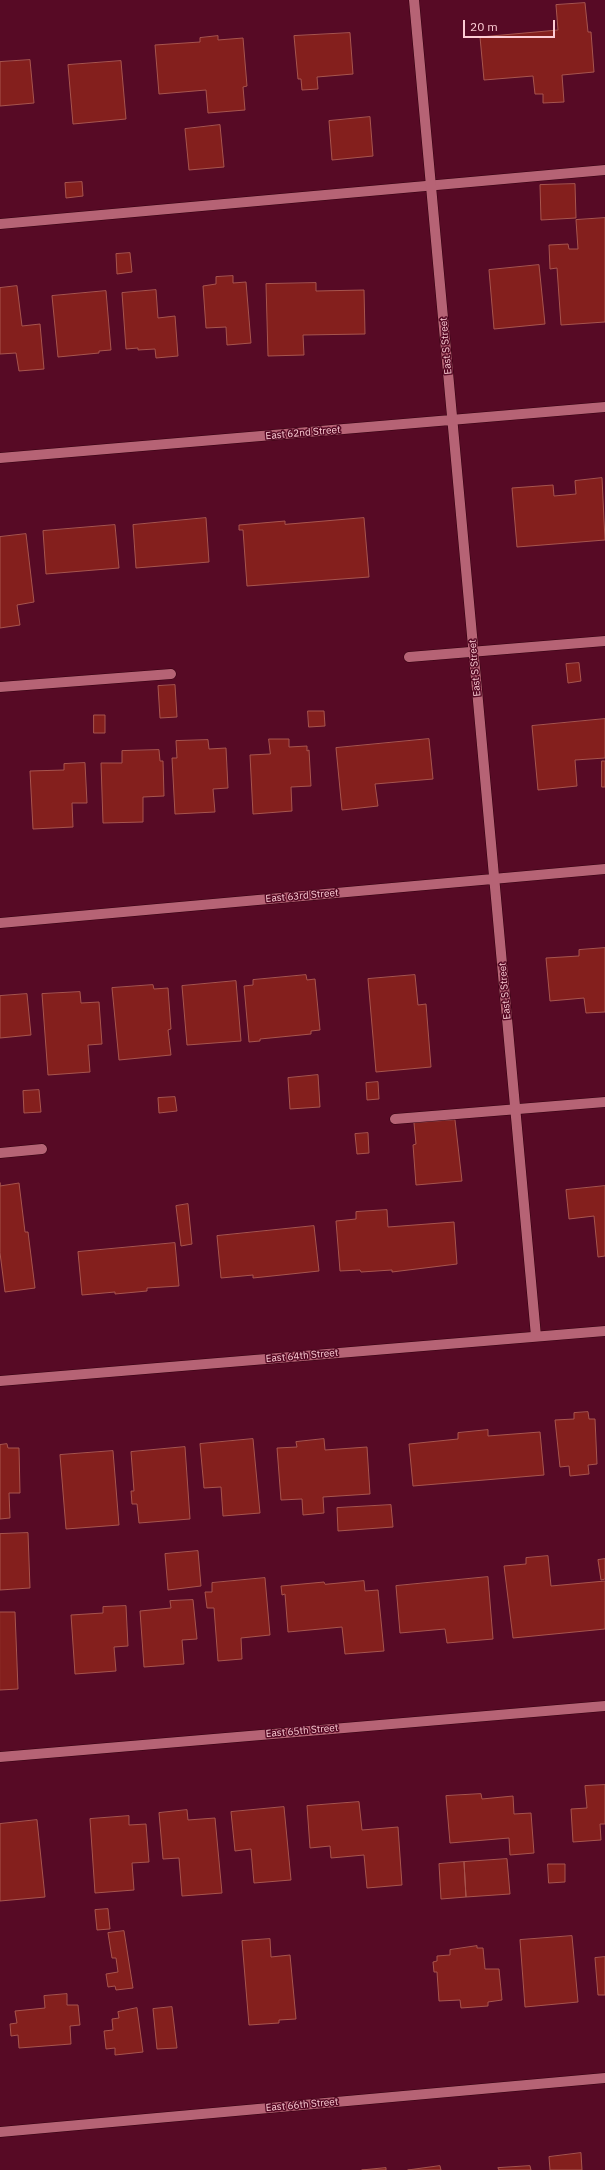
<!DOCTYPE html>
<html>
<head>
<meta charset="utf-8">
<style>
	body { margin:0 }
	#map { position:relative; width:605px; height:2170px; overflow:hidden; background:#570a25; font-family:"IBM Plex Sans",sans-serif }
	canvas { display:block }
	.scale { position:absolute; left:463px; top:20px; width:92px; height:18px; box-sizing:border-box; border:2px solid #fcccd4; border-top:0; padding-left:5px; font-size:12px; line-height:14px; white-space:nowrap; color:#fcccd4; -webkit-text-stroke:3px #570a25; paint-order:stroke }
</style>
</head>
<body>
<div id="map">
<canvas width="605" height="2170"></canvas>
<div class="scale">20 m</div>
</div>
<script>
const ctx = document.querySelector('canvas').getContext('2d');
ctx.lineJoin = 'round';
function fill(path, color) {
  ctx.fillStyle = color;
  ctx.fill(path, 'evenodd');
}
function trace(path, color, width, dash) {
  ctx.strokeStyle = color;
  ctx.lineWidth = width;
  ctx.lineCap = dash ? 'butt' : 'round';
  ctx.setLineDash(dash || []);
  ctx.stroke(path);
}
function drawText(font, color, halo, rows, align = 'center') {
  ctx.font = font + ' "IBM Plex Sans",sans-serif';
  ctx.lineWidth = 3;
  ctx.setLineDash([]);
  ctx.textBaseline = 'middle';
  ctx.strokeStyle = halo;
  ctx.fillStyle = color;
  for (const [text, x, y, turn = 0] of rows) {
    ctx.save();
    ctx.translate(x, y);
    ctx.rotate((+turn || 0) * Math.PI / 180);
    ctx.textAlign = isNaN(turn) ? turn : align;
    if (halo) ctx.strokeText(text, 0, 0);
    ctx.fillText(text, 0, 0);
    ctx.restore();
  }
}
const building = new Path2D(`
	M 585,3 L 588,32 L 591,32 L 594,72 L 562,75 L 564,102 L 543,103 L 543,94 L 535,94 L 533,76 L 484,80 L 480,37 L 558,30 L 556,5 Z
	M 350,33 L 353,74 L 317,77 L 318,89 L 302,90 L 301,79 L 298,79 L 294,36 Z
	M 218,36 L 218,40 L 243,38 L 247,86 L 243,87 L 245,110 L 208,113 L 206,90 L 159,94 L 155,45 L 200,42 L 200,38 Z
	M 30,60 L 34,103 L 0,106 L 0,62 Z
	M 121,61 L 126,119 L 73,124 L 68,65 Z
	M 370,117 L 373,156 L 332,160 L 329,121 Z
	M 220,125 L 224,167 L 189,170 L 185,129 Z
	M 82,182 L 83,196 L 66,198 L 65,183 Z
	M 575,184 L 576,218 L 541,220 L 540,185 Z
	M 605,218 L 605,322 L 561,325 L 557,268 L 550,269 L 549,245 L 568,244 L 569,249 L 578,249 L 576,220 Z
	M 130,253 L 132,272 L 117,274 L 116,254 Z
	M 539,265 L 545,324 L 494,329 L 489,270 Z
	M 233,276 L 233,283 L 246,282 L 251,343 L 227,345 L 226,327 L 206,328 L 203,286 L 216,284 L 216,277 Z
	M 316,283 L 316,291 L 364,290 L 365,334 L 303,335 L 304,355 L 268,356 L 266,284 Z
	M 17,286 L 22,326 L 40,324 L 44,369 L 19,371 L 16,353 L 0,354 L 0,288 Z
	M 156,290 L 158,318 L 175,316 L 178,356 L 156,358 L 155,349 L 138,350 L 138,348 L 126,349 L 122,293 Z
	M 106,291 L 111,350 L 99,351 L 99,353 L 58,357 L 52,296 Z
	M 602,478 L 605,540 L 517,547 L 512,488 L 553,485 L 554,496 L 576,494 L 575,481 Z
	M 206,518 L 209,562 L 136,568 L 133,525 Z
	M 364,518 L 369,577 L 247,586 L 243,530 L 239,530 L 239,525 L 285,521 L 285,524 Z
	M 115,525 L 119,568 L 46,574 L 43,531 Z
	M 26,534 L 34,602 L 17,605 L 20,625 L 0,628 L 0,537 Z
	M 579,663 L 581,681 L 568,683 L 566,664 Z
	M 175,685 L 177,717 L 160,718 L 158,686 Z
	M 308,711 L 324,711 L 325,726 L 309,727 Z
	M 94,715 L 105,715 L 105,733 L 94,733 Z
	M 605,719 L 605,758 L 575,760 L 577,786 L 538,790 L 532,726 Z
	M 269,739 L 289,739 L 289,747 L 307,746 L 307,751 L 309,750 L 311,786 L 291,787 L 292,811 L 253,814 L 250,755 L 270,754 Z
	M 429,739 L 433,779 L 375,784 L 378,806 L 342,810 L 336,748 Z
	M 208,740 L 209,749 L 226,748 L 228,788 L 213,789 L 215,812 L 175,814 L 172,758 L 177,758 L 176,741 Z
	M 159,750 L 160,761 L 163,761 L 164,796 L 143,797 L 143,822 L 103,823 L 101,763 L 122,763 L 122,751 Z
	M 602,761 L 605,761 L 605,787 L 602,787 Z
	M 85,763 L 87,803 L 72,803 L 73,827 L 33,829 L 30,771 L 64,770 L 64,764 Z
	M 605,948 L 605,1012 L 586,1013 L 584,998 L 550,1001 L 546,958 L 579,956 L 579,950 Z
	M 306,975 L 307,980 L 315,979 L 320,1030 L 311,1031 L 311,1034 L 260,1039 L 260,1041 L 249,1042 L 244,986 L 253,985 L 253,980 Z
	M 415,975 L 418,1005 L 426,1004 L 431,1067 L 376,1072 L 368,979 Z
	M 236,981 L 241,1041 L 187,1045 L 182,986 Z
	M 153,985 L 154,989 L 168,988 L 171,1029 L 168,1030 L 171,1055 L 119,1060 L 112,988 Z
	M 80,992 L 81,1003 L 99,1002 L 102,1044 L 88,1045 L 90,1072 L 48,1075 L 42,994 Z
	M 27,994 L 31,1035 L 0,1038 L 0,996 Z
	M 318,1075 L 320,1107 L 290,1109 L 288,1078 Z
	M 378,1082 L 379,1099 L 367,1100 L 366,1083 Z
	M 39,1090 L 41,1112 L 24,1113 L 23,1091 Z
	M 175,1097 L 177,1111 L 159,1113 L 158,1098 Z
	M 455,1120 L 462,1181 L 416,1185 L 413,1145 L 416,1144 L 414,1123 Z
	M 368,1133 L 369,1153 L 357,1154 L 355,1134 Z
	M 0,1183 L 0,1186 L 19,1183 L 25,1232 L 28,1232 L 35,1288 L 5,1292 L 0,1253 Z
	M 605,1186 L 605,1256 L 598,1257 L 594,1216 L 569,1219 L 566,1190 Z
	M 188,1204 L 192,1244 L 181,1246 L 176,1206 Z
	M 387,1210 L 388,1227 L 454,1222 L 457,1264 L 392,1272 L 392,1270 L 361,1272 L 360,1270 L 340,1271 L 336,1221 L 356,1219 L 356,1212 Z
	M 314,1226 L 319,1271 L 253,1278 L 253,1275 L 221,1278 L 217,1236 Z
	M 175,1243 L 179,1286 L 147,1288 L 147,1291 L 115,1294 L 115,1292 L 82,1295 L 78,1252 Z
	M 588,1412 L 589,1419 L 595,1419 L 597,1464 L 588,1465 L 589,1474 L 570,1476 L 569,1466 L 560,1467 L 555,1420 L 574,1419 L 574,1413 Z
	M 488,1430 L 488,1436 L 540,1432 L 544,1475 L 413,1486 L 409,1444 L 458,1439 L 458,1433 Z
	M 253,1439 L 260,1513 L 223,1516 L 221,1487 L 204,1488 L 200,1444 Z
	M 324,1439 L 325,1450 L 367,1447 L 370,1494 L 323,1497 L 324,1513 L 303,1515 L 302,1499 L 281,1500 L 277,1448 L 297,1447 L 296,1442 Z
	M 7,1444 L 8,1448 L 19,1448 L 20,1493 L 9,1493 L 10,1518 L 0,1519 L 0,1445 Z
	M 185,1447 L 190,1519 L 139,1523 L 137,1504 L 132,1504 L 131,1491 L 134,1491 L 131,1452 Z
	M 113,1451 L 119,1525 L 66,1529 L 60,1455 Z
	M 391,1505 L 393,1527 L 338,1531 L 337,1508 Z
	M 28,1533 L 30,1588 L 0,1590 L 0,1534 Z
	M 198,1551 L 201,1586 L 168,1590 L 165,1554 Z
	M 548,1556 L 551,1586 L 605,1581 L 605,1629 L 513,1638 L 504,1566 L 526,1564 L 526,1558 Z
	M 605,1559 L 605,1579 L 601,1580 L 598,1560 Z
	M 488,1577 L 493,1639 L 447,1643 L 445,1629 L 400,1633 L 396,1586 Z
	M 265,1578 L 270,1635 L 241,1638 L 242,1659 L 218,1661 L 214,1608 L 207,1608 L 205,1592 L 212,1592 L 212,1583 Z
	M 364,1581 L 365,1591 L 378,1590 L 384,1651 L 345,1654 L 342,1627 L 288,1632 L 285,1594 L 282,1595 L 281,1586 L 324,1582 L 325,1584 Z
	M 193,1600 L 197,1639 L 182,1640 L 184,1664 L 144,1667 L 140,1611 L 171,1608 L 170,1601 Z
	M 126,1606 L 128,1646 L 114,1647 L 116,1671 L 75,1674 L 71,1615 L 103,1613 L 103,1607 Z
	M 0,1612 L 15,1612 L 18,1689 L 0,1690 Z
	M 605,1785 L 605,1824 L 600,1824 L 601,1840 L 573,1842 L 571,1809 L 587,1808 L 585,1786 Z
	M 481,1794 L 482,1799 L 513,1796 L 514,1814 L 531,1813 L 534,1853 L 510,1855 L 509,1838 L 450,1843 L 446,1796 Z
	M 359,1802 L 362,1830 L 398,1827 L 402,1885 L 367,1888 L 364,1855 L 331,1858 L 330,1846 L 310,1848 L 307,1806 Z
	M 284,1807 L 291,1880 L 254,1883 L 251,1849 L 235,1851 L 231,1812 Z
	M 187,1810 L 188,1820 L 215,1818 L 222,1893 L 182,1896 L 179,1858 L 163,1859 L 159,1813 Z
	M 129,1816 L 129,1825 L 146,1824 L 149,1862 L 132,1863 L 134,1890 L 95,1893 L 90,1819 Z
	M 37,1820 L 45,1897 L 0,1901 L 0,1824 Z
	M 507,1859 L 510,1894 L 466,1897 L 464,1862 Z
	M 464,1862 L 466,1897 L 441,1899 L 439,1864 Z
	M 548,1864 L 565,1864 L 565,1882 L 549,1883 Z
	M 108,1909 L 110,1929 L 97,1930 L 95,1910 Z
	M 124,1931 L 133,1988 L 116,1990 L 115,1986 L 108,1987 L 106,1974 L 118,1972 L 116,1958 L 112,1958 L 108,1933 Z
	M 572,1936 L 578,2002 L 525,2007 L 520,1940 Z
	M 270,1939 L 271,1957 L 290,1955 L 296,2019 L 279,2020 L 279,2023 L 249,2025 L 242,1941 Z
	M 477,1946 L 477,1948 L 483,1948 L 485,1969 L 499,1969 L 502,2000 L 488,2002 L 488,2006 L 461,2008 L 460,2000 L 439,2001 L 437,1972 L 434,1972 L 433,1962 L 437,1961 L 437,1956 L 450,1955 L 450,1950 Z
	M 605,1957 L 605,1995 L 598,1995 L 595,1958 Z
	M 67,1994 L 67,2005 L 78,2005 L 80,2025 L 70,2026 L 71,2044 L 19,2048 L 18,2035 L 11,2036 L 10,2024 L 17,2023 L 15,2011 L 45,2008 L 44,1996 Z
	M 172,2007 L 177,2048 L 157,2049 L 153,2009 Z
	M 137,2008 L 143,2052 L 115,2055 L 115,2048 L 106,2049 L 104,2031 L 113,2030 L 112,2019 L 119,2018 L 118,2012 Z
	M 581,2153 L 582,2170 L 550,2170 L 549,2157 Z
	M 440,2166 L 441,2170 L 408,2170 Z
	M 530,2166 L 531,2170 L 499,2170 L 498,2168 Z
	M 386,2168 L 386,2170 L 362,2170 Z`);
fill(building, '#841f1d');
trace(building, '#a7554e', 1);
const service = new Path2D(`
	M 0,224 L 605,170
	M 409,657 L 605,641
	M 0,687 L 171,674
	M 395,1119 L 605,1102
	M 0,1153 L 42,1149`);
const minor = new Path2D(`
	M 414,0 L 536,1336
	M 0,458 L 605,407
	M 0,923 L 605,869
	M 0,1757 L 605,1706
	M 0,2132 L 605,2078`);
const tertiary = new Path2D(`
	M 0,1381 L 605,1331`);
trace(service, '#330010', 11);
trace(minor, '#330010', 11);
trace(tertiary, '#330010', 11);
trace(service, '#b66375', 10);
trace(minor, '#b66375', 10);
trace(tertiary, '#b66375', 10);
drawText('10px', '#fcccd4', '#570a25', [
	["East S Street",446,346,-95],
	["East 62nd Street",303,433,-5],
	["East S Street",475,668,-95],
	["East 63rd Street",302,896,-5],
	["East S Street",505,991,-95],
	["East 64th Street",302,1356,-5],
	["East 65th Street",302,1731,-5],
	["East 66th Street",302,2105,-5]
]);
</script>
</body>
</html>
